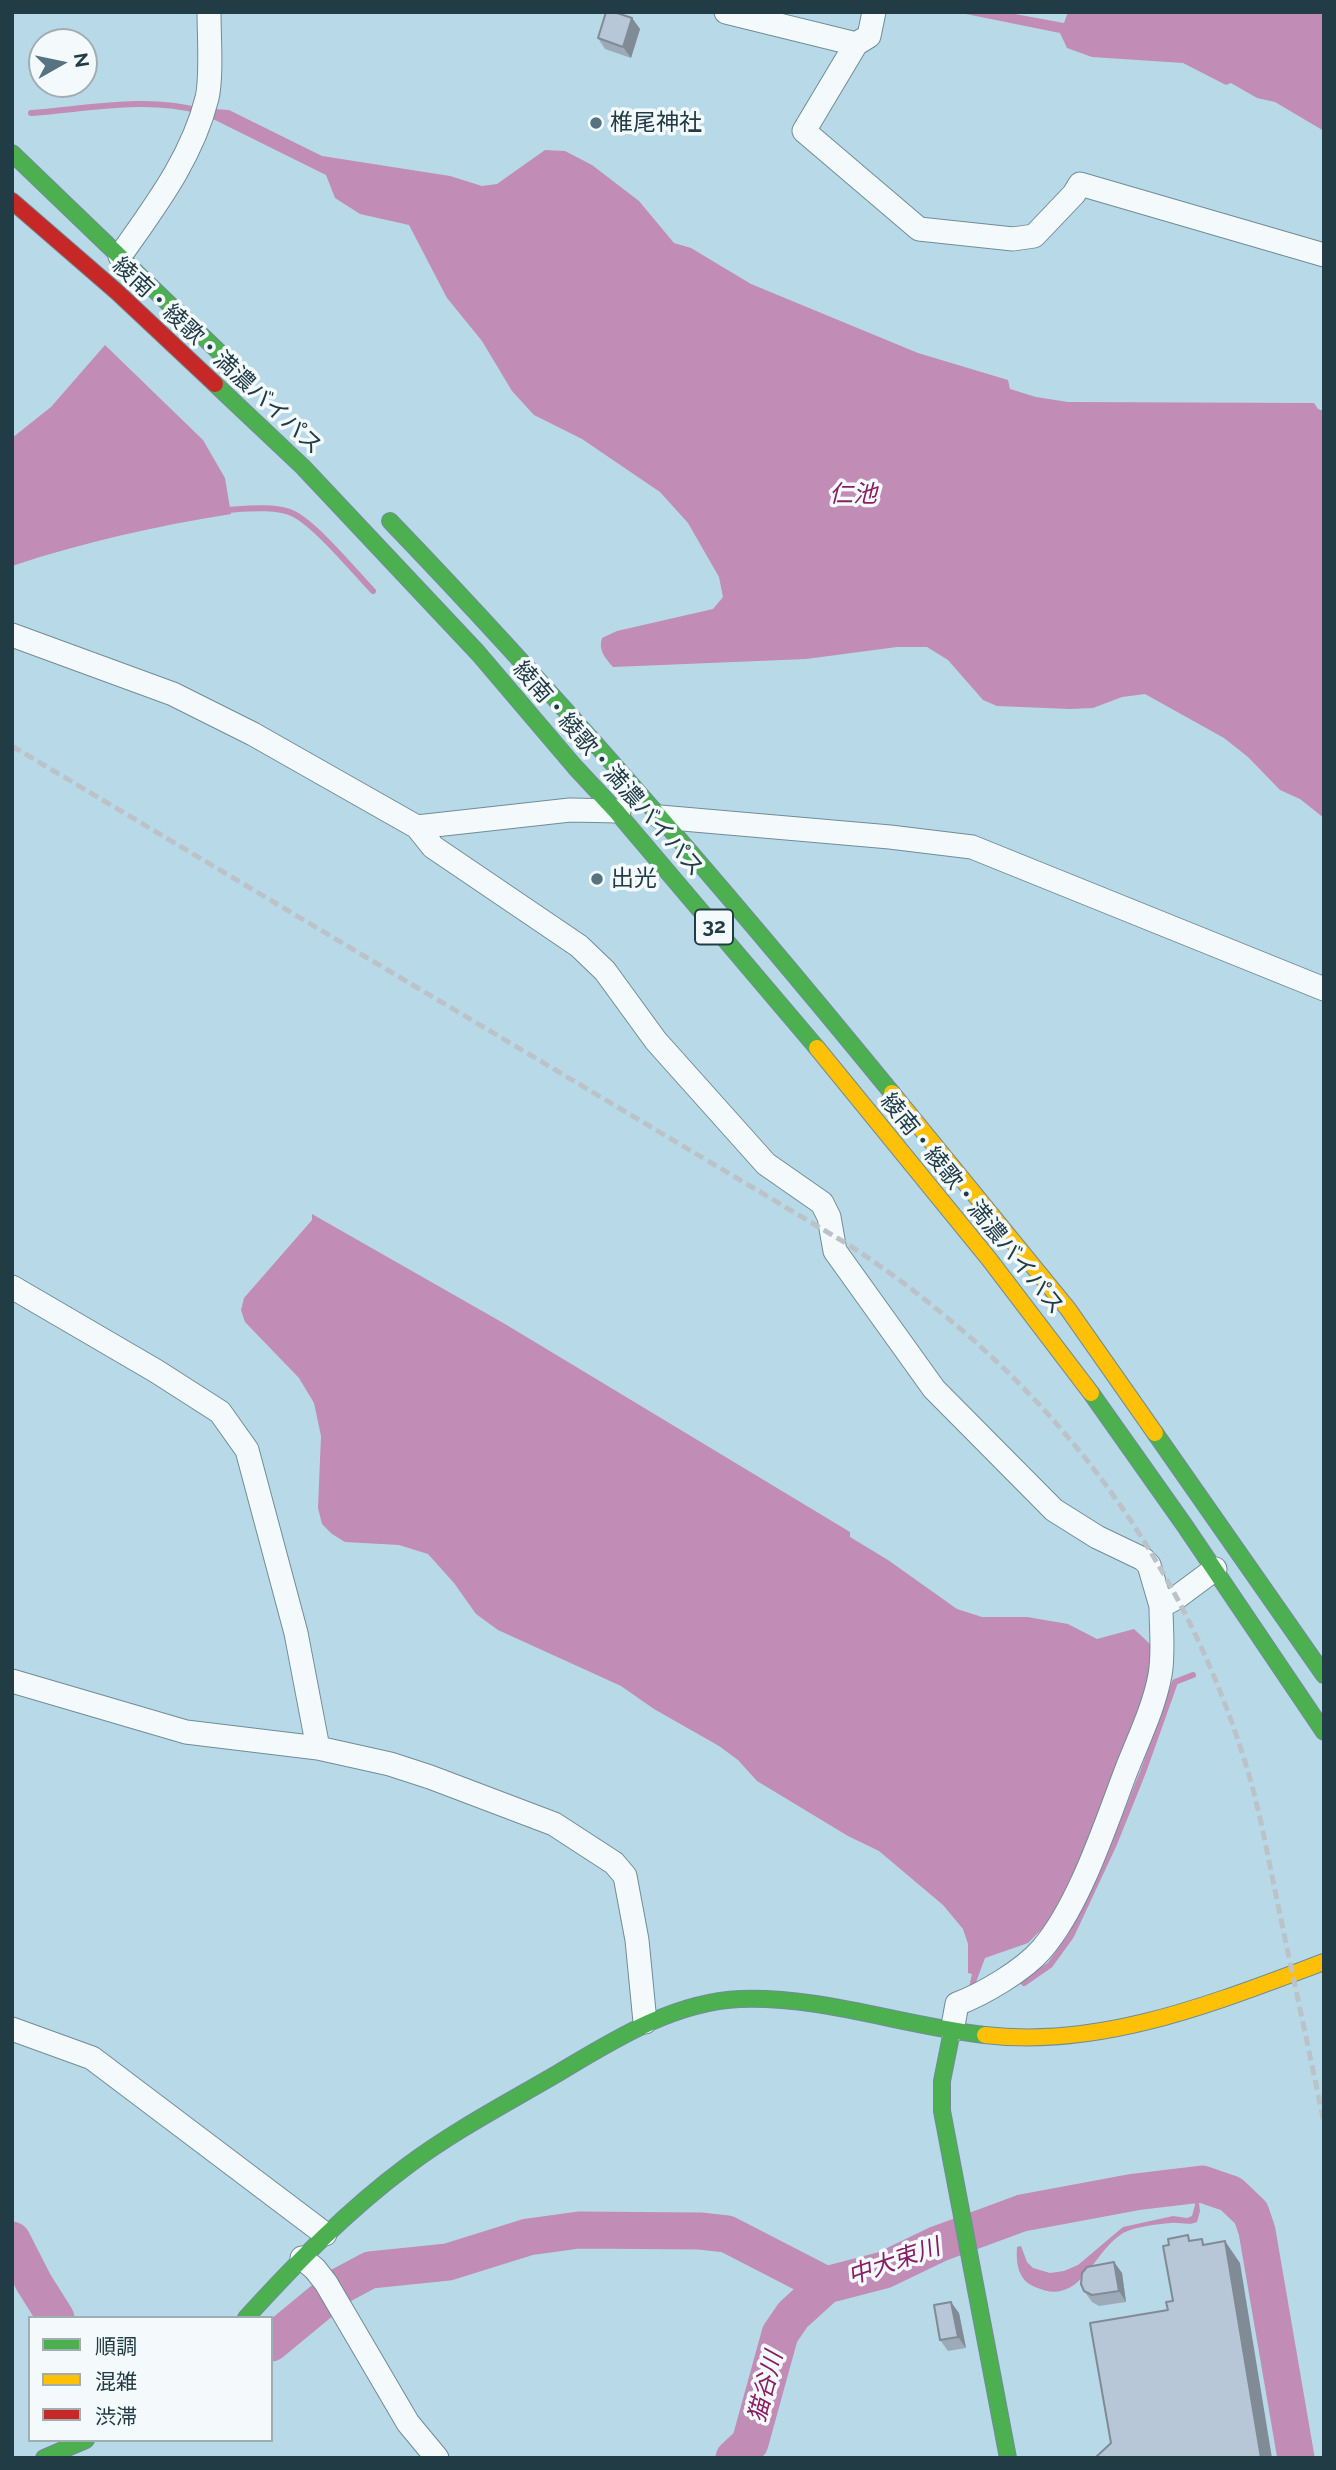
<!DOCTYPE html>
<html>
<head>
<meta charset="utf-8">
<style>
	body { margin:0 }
	#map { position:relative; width:1336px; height:2470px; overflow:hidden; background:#b8dae8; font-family:Raleway,"Noto Sans JP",sans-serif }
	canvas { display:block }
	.frame { position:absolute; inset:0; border:14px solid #223c46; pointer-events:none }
	.legend { position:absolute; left:28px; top:2316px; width:245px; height:126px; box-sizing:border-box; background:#f4fafc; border:2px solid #a0aeb3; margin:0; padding:9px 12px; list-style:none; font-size:21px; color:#223c46 }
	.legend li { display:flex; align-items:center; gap:14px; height:35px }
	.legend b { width:35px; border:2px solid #a0aeb3 }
	.north { position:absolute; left:28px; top:28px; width:70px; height:70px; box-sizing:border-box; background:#f4fafc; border:2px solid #a0aeb3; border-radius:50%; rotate:81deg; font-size:19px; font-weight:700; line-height:28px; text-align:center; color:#223c46 }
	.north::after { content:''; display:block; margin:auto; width:24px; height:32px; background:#56737f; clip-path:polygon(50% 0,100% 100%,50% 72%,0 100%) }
</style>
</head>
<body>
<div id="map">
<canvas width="1336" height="2470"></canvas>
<div class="frame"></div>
<ul class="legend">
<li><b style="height:9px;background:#4caf50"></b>順調</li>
<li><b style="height:9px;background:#ffc107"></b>混雑</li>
<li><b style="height:9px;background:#c62828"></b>渋滞</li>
</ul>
<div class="north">N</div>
</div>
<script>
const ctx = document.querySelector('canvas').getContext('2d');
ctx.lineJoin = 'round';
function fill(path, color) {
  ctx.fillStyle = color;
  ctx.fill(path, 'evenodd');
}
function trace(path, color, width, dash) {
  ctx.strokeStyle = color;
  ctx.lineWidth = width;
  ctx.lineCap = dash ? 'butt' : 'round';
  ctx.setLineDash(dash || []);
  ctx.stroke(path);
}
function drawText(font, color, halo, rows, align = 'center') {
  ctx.font = font + ' Raleway,"Noto Sans JP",sans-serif';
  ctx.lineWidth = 7;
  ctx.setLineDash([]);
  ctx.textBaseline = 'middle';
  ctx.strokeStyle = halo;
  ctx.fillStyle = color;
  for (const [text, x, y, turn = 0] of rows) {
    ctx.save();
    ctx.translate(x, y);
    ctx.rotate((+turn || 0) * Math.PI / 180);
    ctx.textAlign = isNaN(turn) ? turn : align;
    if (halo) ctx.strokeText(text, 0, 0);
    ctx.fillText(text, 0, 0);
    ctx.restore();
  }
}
fill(new Path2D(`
	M 956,12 L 1004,12 L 1064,23 L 1068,12 L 1324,12 L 1324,131 L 1275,102 L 1257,98 L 1231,83 L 1226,85 L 1183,63 L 1092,57 L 1067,48 L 1060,33 Z
	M 214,109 L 229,110 L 322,156 L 450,176 L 482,186 L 497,184 L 545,150 L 565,151 L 592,165 L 639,201 L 674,243 L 691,248 L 751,284 L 918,353 L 1008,380 L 1010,389 L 1036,397 L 1068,402 L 1314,403 L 1318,409 L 1324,411 L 1324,818 L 1300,799 L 1280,790 L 1248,757 L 1224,738 L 1145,694 L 1122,697 L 1093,708 L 1070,709 L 997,706 L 983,700 L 948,660 L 927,647 L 897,647 L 806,659 L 613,667 C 605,658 598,650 602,638 L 617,631 L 713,609 L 723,597 L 719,577 L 688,523 L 660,492 L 582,439 L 534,415 L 512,391 L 482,341 L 447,298 L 409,225 L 360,214 L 335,198 L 326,175 L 211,118 Z
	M 105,345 L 203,440 L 225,478 L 231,514 C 156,526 84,542 12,566 L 12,438 L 51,407 Z
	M 312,1214 L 505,1324 L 850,1532 L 850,1537 L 888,1560 L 957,1609 L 982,1617 L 1027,1617 L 1068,1624 L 1097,1639 L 1134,1629 L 1150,1644 L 1152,1660 L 1145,1692 L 1068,1889 L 1049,1922 L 1028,1943 L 985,1958 L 972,1993 L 968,1992 L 972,1974 L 968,1973 L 968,1944 L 963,1929 L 943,1905 L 879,1851 L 848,1836 L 757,1781 L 738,1760 L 719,1746 L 654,1709 L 621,1686 L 498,1630 L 476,1614 L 454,1583 L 428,1554 L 399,1545 L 345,1542 L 332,1534 L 322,1524 L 318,1508 L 321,1436 L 314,1403 L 299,1378 L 245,1322 L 241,1310 L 244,1298 L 312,1220 Z
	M 1194,2195 L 1198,2195 L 1200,2211 L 1197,2222 C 1188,2226 1180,2222 1171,2223 C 1157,2224 1134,2227 1123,2233 C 1091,2253 1081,2308 1035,2287 C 1018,2280 1016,2264 1017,2247 L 1021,2246 L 1027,2262 L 1033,2268 L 1050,2273 L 1064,2271 L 1078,2265 L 1123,2227 L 1173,2216 L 1187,2218 L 1192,2216 L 1195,2205 Z`), '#c18cb5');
trace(new Path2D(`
	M 31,113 C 86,109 146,96 200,111
	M 224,510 C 244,509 276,505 294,514 C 317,526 354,571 373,591
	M 1024,1983 L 1050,1965 L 1071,1936 L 1114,1844 L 1143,1772 L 1175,1682 L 1193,1675
	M 1195,2186 L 1196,2198`), '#c18cb5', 6);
trace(new Path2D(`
	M 12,2240 L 34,2283 L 56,2318
	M 271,2343 L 340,2286 L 370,2270 L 448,2262 L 528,2237 L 579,2230 L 700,2231 L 727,2234 L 826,2285 L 884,2270 L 938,2244 L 1022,2213 L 1135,2192 L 1202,2184 L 1231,2194 L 1251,2213 L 1257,2231 L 1296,2458
	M 734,2458 L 750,2443 L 780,2334 L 793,2315 L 826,2285`), '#c18cb5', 37);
const street = new Path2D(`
	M 726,12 L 856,44
	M 874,12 L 869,36 L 856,44 L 804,131 L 919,229 L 1013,239 L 1034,236 L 1074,194 L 1080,184 L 1324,255
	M 120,256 C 155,206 192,158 207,98 C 212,77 209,35 209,12
	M 12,635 L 173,694 L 253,734 L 417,827 L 433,847 L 579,946 L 605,971 L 656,1041 L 766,1164 L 822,1203 L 829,1217 L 835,1251 L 934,1389 L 1054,1510 L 1097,1537 L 1143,1559 L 1149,1565 L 1161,1606
	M 660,817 L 890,837 L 972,847 L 1324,989
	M 417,827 L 570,810 L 619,811
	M 12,1287 L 156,1371 L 220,1412 L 247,1450 L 296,1633 L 318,1748
	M 12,1681 L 186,1732 L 318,1748 L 390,1764 L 430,1777 L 554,1824 L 614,1863 L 625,1876 L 637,1940 L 645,2022
	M 12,2029 L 92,2058 L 325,2234
	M 952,2031 L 957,2004 C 983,1994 1023,1971 1042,1949 C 1079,1906 1105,1826 1126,1771 C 1138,1740 1154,1708 1160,1675 C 1164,1654 1161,1628 1161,1606 L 1176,1598 L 1215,1569
	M 302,2258 L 315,2269 L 326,2283 L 408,2423 L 437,2458`);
const fast = new Path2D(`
	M 12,153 L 220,353
	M 215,384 L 303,467 L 478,653 L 575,767 L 616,811 L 817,1048
	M 390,521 C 566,704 731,896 892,1093
	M 1091,1393 L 1185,1526 L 1324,1732
	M 1155,1433 L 1324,1675
	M 952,2031 L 942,2081 L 942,2111 L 1008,2458
	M 246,2318 C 296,2263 348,2210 407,2166 C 455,2130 509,2102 560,2072 C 615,2039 674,2002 740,1999 C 823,1996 903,2026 985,2035
	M 44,2458 L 86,2440`);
const slow = new Path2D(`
	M 817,1048 L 989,1259 L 1091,1393
	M 892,1093 L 1068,1309 L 1155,1433
	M 985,2035 C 1102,2049 1216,2002 1324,1962`);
const jam = new Path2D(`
	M 12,201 L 117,292 L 215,384`);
trace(street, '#708c97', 25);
trace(fast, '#708c97', 18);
trace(slow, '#708c97', 18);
trace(jam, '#708c97', 18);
trace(street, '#f4f9fc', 23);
trace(fast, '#4caf50', 16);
trace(slow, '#ffc107', 16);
trace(jam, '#c62828', 16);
trace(new Path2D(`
	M 12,746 L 849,1245 C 1041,1371 1178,1544 1246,1765 C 1260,1810 1268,1858 1278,1905 C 1293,1977 1309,2050 1324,2123`), '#bbc3c8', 5, [10, 5]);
fill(new Path2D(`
	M 632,18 L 640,29 L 631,58 L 605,49 L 598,38 Z
	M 1114,2262 L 1122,2273 L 1126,2302 L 1099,2306 L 1092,2302 L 1084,2291 Z
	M 959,2313 L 966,2348 L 948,2351 L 940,2340 Z`), '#9dabb9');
fill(new Path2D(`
	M 632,18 L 640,29 L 631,58 L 623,47 Z
	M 1225,2241 L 1240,2263 L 1272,2458 L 1261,2458 Z
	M 1114,2262 L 1122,2273 L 1126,2302 L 1119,2291 Z
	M 951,2302 L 959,2313 L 966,2348 L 958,2337 Z`), '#808b96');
const building = new Path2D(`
	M 606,12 L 614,12 L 632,18 L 623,47 L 598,38 Z
	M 1188,2235 L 1189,2241 L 1202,2239 L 1203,2245 L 1225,2241 L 1261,2458 L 1095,2458 L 1111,2443 L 1090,2323 L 1168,2310 L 1166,2302 L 1173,2301 L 1163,2246 L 1169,2245 L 1168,2239 Z
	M 1114,2262 L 1119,2291 L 1092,2295 L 1084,2291 L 1081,2284 L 1082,2273 L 1087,2267 Z
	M 951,2302 L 958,2337 L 940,2340 L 934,2305 Z`);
fill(building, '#b7c7d7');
trace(building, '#808b96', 2);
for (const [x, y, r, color] of [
	[596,123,7,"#56737f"],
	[597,879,7,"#56737f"]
]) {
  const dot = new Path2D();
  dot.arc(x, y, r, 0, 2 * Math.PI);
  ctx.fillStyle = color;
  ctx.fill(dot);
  trace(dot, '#f4fafc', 2.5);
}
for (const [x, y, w] of [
	[714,927,38]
]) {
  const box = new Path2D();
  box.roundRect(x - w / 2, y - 17.5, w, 35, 5);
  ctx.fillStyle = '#f4fafc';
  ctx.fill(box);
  trace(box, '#223c46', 2);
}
drawText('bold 21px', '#223c46', null, [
	["32",714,927]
]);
drawText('23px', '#223c46', '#f4fafc', [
	["椎尾神社",610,123],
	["出光",611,879]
], 'left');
drawText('23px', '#223c46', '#f4fafc', [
	["綾南・綾歌・満濃バイパス",217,356,43],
	["綾南・綾歌・満濃バイパス",608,769,49],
	["綾南・綾歌・満濃バイパス",972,1204,51]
]);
drawText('italic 24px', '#8a1c64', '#f4fafc', [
	["仁池",853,495],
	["中大束川",894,2262,-19],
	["猫谷川",766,2387,-75]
]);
</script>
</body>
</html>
